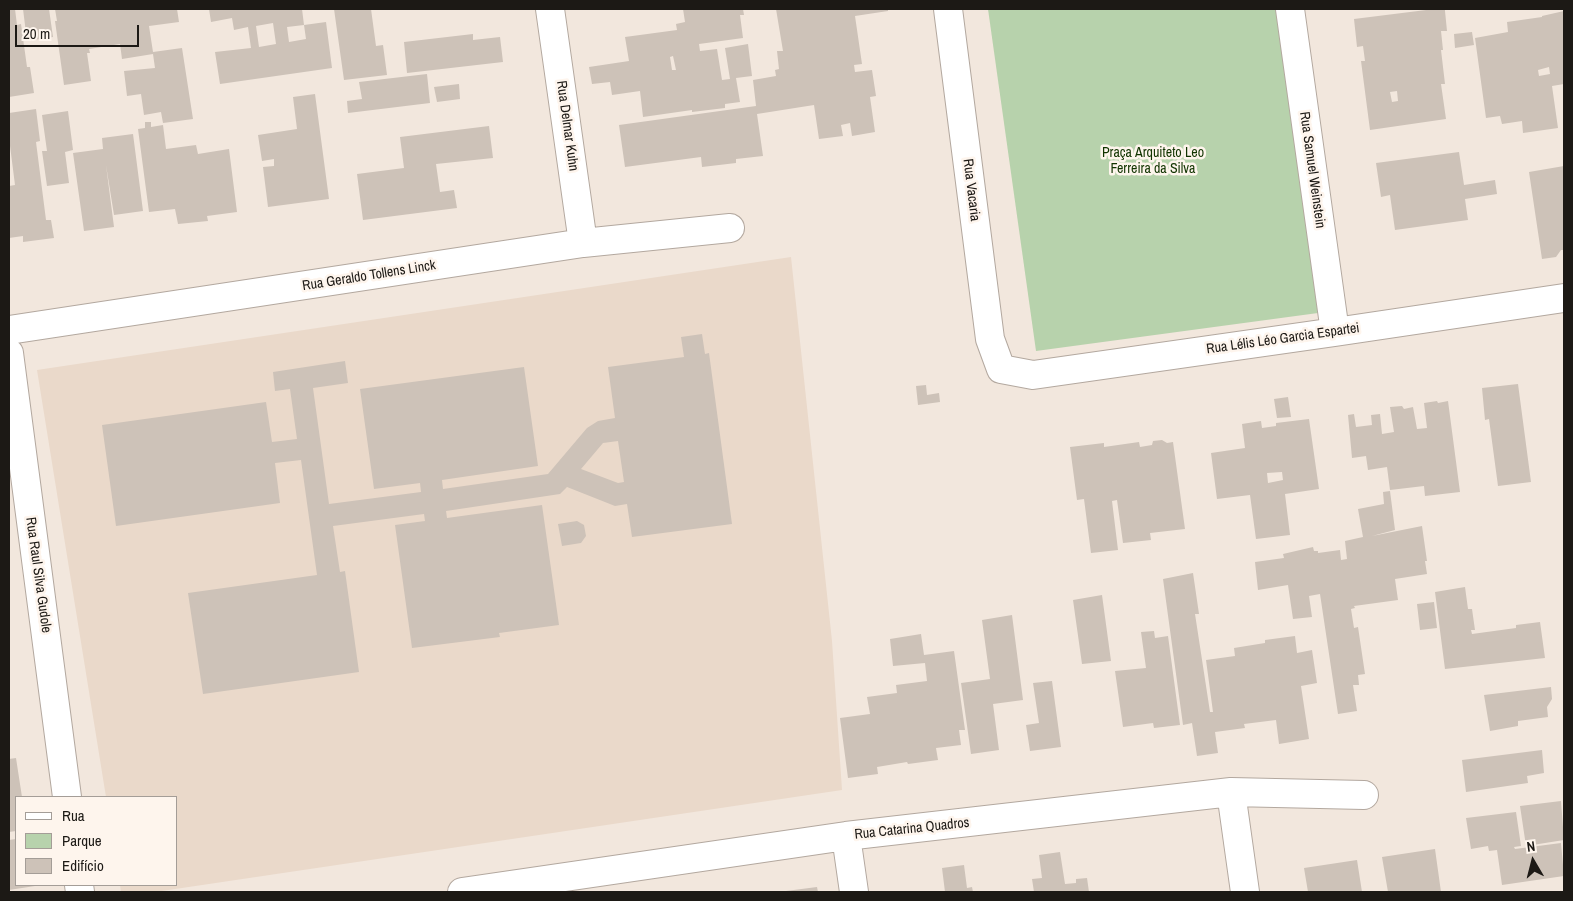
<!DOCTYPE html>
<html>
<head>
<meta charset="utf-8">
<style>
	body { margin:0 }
	#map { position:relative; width:1573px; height:901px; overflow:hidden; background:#f2e7dd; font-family:"Archivo Narrow",sans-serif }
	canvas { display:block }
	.frame { position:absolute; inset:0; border:10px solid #1c1915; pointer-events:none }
	.legend { position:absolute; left:15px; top:796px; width:162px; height:90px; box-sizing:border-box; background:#fef5ed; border:1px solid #a49d97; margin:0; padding:6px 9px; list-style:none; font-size:15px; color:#1c1915 }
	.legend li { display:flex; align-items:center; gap:10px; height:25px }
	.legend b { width:25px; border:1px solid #a49d97 }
	.north { position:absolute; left:1508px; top:836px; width:50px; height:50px; -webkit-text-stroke:4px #fef5ed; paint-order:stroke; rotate:352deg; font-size:14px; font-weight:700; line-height:20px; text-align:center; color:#1c1915 }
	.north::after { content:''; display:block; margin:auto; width:18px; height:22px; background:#1c1915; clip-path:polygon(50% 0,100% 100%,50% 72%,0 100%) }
	.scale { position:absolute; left:15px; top:25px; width:124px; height:22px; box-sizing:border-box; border:2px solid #1c1915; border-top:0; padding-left:6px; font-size:15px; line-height:18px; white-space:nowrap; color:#1c1915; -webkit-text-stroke:4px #fef5ed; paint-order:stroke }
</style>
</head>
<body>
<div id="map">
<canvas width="1573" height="901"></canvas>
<div class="frame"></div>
<ul class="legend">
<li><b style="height:6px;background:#fff"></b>Rua</li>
<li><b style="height:14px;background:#b7d2ac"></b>Parque</li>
<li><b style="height:14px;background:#cdc2b8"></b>Edifício</li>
</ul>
<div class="north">N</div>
<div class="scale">20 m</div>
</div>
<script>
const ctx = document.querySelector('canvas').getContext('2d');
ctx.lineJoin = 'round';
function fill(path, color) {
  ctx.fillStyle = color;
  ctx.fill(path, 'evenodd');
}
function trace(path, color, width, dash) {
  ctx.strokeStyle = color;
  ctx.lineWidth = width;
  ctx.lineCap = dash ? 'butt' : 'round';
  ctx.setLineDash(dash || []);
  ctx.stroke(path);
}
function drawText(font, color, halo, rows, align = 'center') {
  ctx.font = font + ' "Archivo Narrow",sans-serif';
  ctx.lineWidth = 5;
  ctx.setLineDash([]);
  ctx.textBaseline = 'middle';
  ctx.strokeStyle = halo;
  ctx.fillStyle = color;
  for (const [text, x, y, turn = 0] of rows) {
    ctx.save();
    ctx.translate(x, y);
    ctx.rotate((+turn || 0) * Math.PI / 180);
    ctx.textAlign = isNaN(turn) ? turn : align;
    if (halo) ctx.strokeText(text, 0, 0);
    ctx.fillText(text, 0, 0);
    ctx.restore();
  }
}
fill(new Path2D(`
	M 791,257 L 832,641 L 842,790 L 155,892 L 121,892 L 120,885 L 176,885 L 176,797 L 106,797 L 37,370 Z`), '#ead9ca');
fill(new Path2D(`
	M 988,9 L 1276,9 L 1318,313 L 1036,351 Z`), '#b7d2ac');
fill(new Path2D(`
	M 9,9 L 15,9 L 17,25 L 21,24 L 27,67 L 30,67 L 34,93 L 9,97 Z
	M 23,9 L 49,9 L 53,37 L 27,41 Z
	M 55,9 L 177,9 L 179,22 L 149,26 L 153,52 L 182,48 L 193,119 L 163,123 L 161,112 L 144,115 L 141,94 L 127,96 L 124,71 L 155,68 L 153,54 L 122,59 L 120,44 L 89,49 L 90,53 L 87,53 L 91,81 L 64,85 L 55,21 L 57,21 Z
	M 209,9 L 302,9 L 304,25 L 287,27 L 289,42 L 306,39 L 304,25 L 326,22 L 332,68 L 220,84 L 215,52 L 251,48 L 248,27 L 234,30 L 232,18 L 211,22 ZM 273,23 L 276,44 L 259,47 L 256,26 Z
	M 334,9 L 371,9 L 376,46 L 383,45 L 387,75 L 344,80 Z
	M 683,9 L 743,9 L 744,15 L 740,15 L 743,38 L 699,44 L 700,51 L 717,49 L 722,80 L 730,79 L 725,48 L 748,44 L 752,76 L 736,78 L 740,102 L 725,104 L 725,108 L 692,112 L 692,110 L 643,117 L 640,91 L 612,95 L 610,82 L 592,84 L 589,67 L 629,61 L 625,37 L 677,30 L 676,24 L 685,22 ZM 673,56 L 676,70 L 672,70 L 670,57 Z
	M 776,9 L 888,9 L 888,11 L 855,16 L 862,64 L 854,65 L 855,72 L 872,70 L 876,96 L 870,97 L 875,132 L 852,136 L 850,123 L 841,125 L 843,136 L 819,139 L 814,105 L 757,114 L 763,156 L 736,159 L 736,163 L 702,167 L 701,157 L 625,167 L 619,125 L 756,106 L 753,80 L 776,76 L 775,70 L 779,69 L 777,51 L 783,51 Z
	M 1434,9 L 1445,9 L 1445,11 L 1447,31 L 1441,31 L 1443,50 L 1441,50 L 1445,84 L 1441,84 L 1446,119 L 1370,130 L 1361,61 L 1365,61 L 1363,46 L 1357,47 L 1354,19 ZM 1397,91 L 1398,101 L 1392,102 L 1390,92 Z
	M 1564,11 L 1564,84 L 1552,86 L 1558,128 L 1523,133 L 1522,121 L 1502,124 L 1500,116 L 1486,118 L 1475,38 L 1508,32 L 1507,22 L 1542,17 L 1542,16 ZM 1549,67 L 1550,74 L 1539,76 L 1538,70 Z
	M 1472,32 L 1474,45 L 1455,48 L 1454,34 Z
	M 473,34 L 473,40 L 500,37 L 503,62 L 407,73 L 404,42 Z
	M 427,74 L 430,103 L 348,113 L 347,101 L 362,99 L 359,82 Z
	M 459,84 L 460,99 L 437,102 L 434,87 Z
	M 315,94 L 329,199 L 268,207 L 263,167 L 274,166 L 274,159 L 262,161 L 258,135 L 297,129 L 293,97 Z
	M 36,109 L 40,141 L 36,142 L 46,220 L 51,220 L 54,238 L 23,242 L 23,236 L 9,238 L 9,186 L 15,185 L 9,138 L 9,113 Z
	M 68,111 L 73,150 L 65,152 L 69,183 L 47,186 L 42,151 L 47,151 L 42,115 Z
	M 145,122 L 151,122 L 151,127 L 163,125 L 166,149 L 196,145 L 198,154 L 229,149 L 237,212 L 207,216 L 208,221 L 178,224 L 175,209 L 149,212 L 138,129 L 145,128 Z
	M 489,126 L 493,158 L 436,164 L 440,192 L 454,190 L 457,208 L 363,220 L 357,174 L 404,168 L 400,137 Z
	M 133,134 L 143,211 L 114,215 L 106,165 L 114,227 L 84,231 L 73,153 L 103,149 L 102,138 Z
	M 1459,152 L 1464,185 L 1495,180 L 1497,194 L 1465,199 L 1468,220 L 1395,230 L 1390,195 L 1381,197 L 1376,163 Z
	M 1564,166 L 1564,250 L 1561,250 L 1556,257 L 1542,259 L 1529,172 Z
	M 702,334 L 705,354 L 709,353 L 732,524 L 632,537 L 627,504 L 615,506 L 567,487 L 560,494 L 446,511 L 447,518 L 542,505 L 559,625 L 499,633 L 500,637 L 412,648 L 395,525 L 425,521 L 424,514 L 333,526 L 340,572 L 345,571 L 359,672 L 203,694 L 188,593 L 317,575 L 301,460 L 275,463 L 280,503 L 116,526 L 102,425 L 266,402 L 272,442 L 297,439 L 290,389 L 275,391 L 273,372 L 345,361 L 348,383 L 313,388 L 329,504 L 421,492 L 420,483 L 374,489 L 360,389 L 524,367 L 538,466 L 442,480 L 443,489 L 548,474 L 587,428 L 598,421 L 615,418 L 608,367 L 684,357 L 681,337 ZM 618,441 L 624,482 L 618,483 L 581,469 L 603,443 Z
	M 1518,384 L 1531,482 L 1498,486 L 1489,419 L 1485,420 L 1482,388 Z
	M 926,385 L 927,395 L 939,393 L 940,402 L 918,405 L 916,386 Z
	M 1288,397 L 1291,417 L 1277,418 L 1274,399 Z
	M 1437,401 L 1438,403 L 1448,401 L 1460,492 L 1425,496 L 1424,486 L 1390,490 L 1387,467 L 1368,470 L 1366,456 L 1352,458 L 1348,415 L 1354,414 L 1356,427 L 1372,425 L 1371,415 L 1380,414 L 1382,434 L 1394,432 L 1390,407 L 1402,406 L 1404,409 L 1413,407 L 1417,429 L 1427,428 L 1424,403 Z
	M 1309,419 L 1319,489 L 1285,494 L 1290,535 L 1256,539 L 1250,495 L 1217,499 L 1211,453 L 1245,448 L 1242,424 L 1261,421 L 1262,428 L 1276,426 L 1276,423 ZM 1282,472 L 1283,480 L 1268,483 L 1267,473 Z
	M 1162,440 L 1167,443 L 1173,442 L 1185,529 L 1150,533 L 1151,540 L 1123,543 L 1117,500 L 1112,501 L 1118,550 L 1091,553 L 1084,499 L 1077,500 L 1070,447 L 1104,443 L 1104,447 L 1139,442 L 1140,447 L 1152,445 L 1153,441 Z
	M 1390,491 L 1395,530 L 1372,536 L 1422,526 L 1427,561 L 1425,561 L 1427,574 L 1395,579 L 1398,600 L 1354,606 L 1355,608 L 1351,609 L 1354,628 L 1358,627 L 1365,674 L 1358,675 L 1359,685 L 1353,685 L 1357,711 L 1338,714 L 1320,594 L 1309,596 L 1312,617 L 1293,619 L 1288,585 L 1258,590 L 1255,562 L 1284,558 L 1283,554 L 1313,547 L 1314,551 L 1318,551 L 1318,553 L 1340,550 L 1341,560 L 1347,559 L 1345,541 L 1363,537 L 1358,509 L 1384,504 L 1383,492 Z
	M 577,521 L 584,525 L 586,536 L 581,543 L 562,546 L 558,524 Z
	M 1193,573 L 1199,614 L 1195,614 L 1210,712 L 1213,712 L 1206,660 L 1235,656 L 1234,648 L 1265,643 L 1265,640 L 1295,636 L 1297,653 L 1312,650 L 1317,683 L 1301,686 L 1309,739 L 1279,744 L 1276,720 L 1244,724 L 1245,728 L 1215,732 L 1218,753 L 1197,756 L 1192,723 L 1183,725 L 1163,579 Z
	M 1465,587 L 1468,609 L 1472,609 L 1475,630 L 1471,630 L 1472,634 L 1516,628 L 1516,625 L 1540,622 L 1545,658 L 1445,669 L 1435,592 Z
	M 1102,595 L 1111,661 L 1082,664 L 1073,600 Z
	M 1434,602 L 1437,628 L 1420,630 L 1417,604 Z
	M 1012,615 L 1023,700 L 993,704 L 999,750 L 971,754 L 961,683 L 990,679 L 982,620 Z
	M 1154,631 L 1155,638 L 1168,636 L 1180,725 L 1154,728 L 1153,723 L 1123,727 L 1115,671 L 1146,668 L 1141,632 Z
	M 921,634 L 924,655 L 954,651 L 965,730 L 959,730 L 961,745 L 936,748 L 938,760 L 908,764 L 907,762 L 877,767 L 878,774 L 848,778 L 840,718 L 870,714 L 867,697 L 897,693 L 896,685 L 927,681 L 925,663 L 893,666 L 890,639 Z
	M 1052,681 L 1061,747 L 1030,751 L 1026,725 L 1039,723 L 1033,683 Z
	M 1551,687 L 1552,699 L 1547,707 L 1548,717 L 1518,721 L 1518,726 L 1490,731 L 1484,695 Z
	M 1542,750 L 1544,773 L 1527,776 L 1528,783 L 1466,792 L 1462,760 Z
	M 16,758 L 22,797 L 16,797 L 16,831 L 9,832 L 9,759 Z
	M 1561,801 L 1564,840 L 1526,846 L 1520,806 Z
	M 1516,812 L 1521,846 L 1514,847 L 1515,849 L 1561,843 L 1564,876 L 1502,885 L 1497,850 L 1489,851 L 1488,846 L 1471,849 L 1466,818 Z
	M 16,839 L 16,885 L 35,886 L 9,890 L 9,840 Z
	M 1435,849 L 1441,892 L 1388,892 L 1382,857 Z
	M 1060,852 L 1065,884 L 1076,883 L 1076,879 L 1087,878 L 1089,892 L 1034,892 L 1032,879 L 1042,878 L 1039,855 Z
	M 1357,860 L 1362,892 L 1308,892 L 1304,868 Z
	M 964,865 L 967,888 L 972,887 L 973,892 L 945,892 L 942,868 Z
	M 817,887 L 818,892 L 786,892 L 786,891 Z`), '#cdc2b8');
const minor = new Path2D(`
	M 550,9 L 583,243
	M 948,9 L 990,339 L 1001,369 L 1033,375 L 1335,332 L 1564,298
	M 1290,9 L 1335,332
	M 9,330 L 583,243 L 730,228
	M 9,353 L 67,797
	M 1231,792 L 1245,892
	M 846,836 L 854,892
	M 79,885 L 80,892
	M 462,892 L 846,836 L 1231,792 L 1364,795`);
trace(minor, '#b3a89f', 30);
trace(minor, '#fff', 28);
drawText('14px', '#1c1915', '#fef5ed', [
	["Rua Delmar Kuhn",567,126,82],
	["Rua Samuel Weinstein",1312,170,82],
	["Rua Vacaria",971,190,83],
	["Rua Geraldo Tollens Linck",369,276,-9],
	["Rua Lélis Léo Garcia Espartei",1283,339,-8],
	["Rua Raul Silva Gudole",38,575,82],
	["Rua Catarina Quadros",912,829,-6]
]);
drawText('14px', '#113400', '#fef5ed', [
	["Praça Arquiteto Leo",1153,153],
	["Ferreira da Silva",1153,169]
]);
</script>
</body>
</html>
